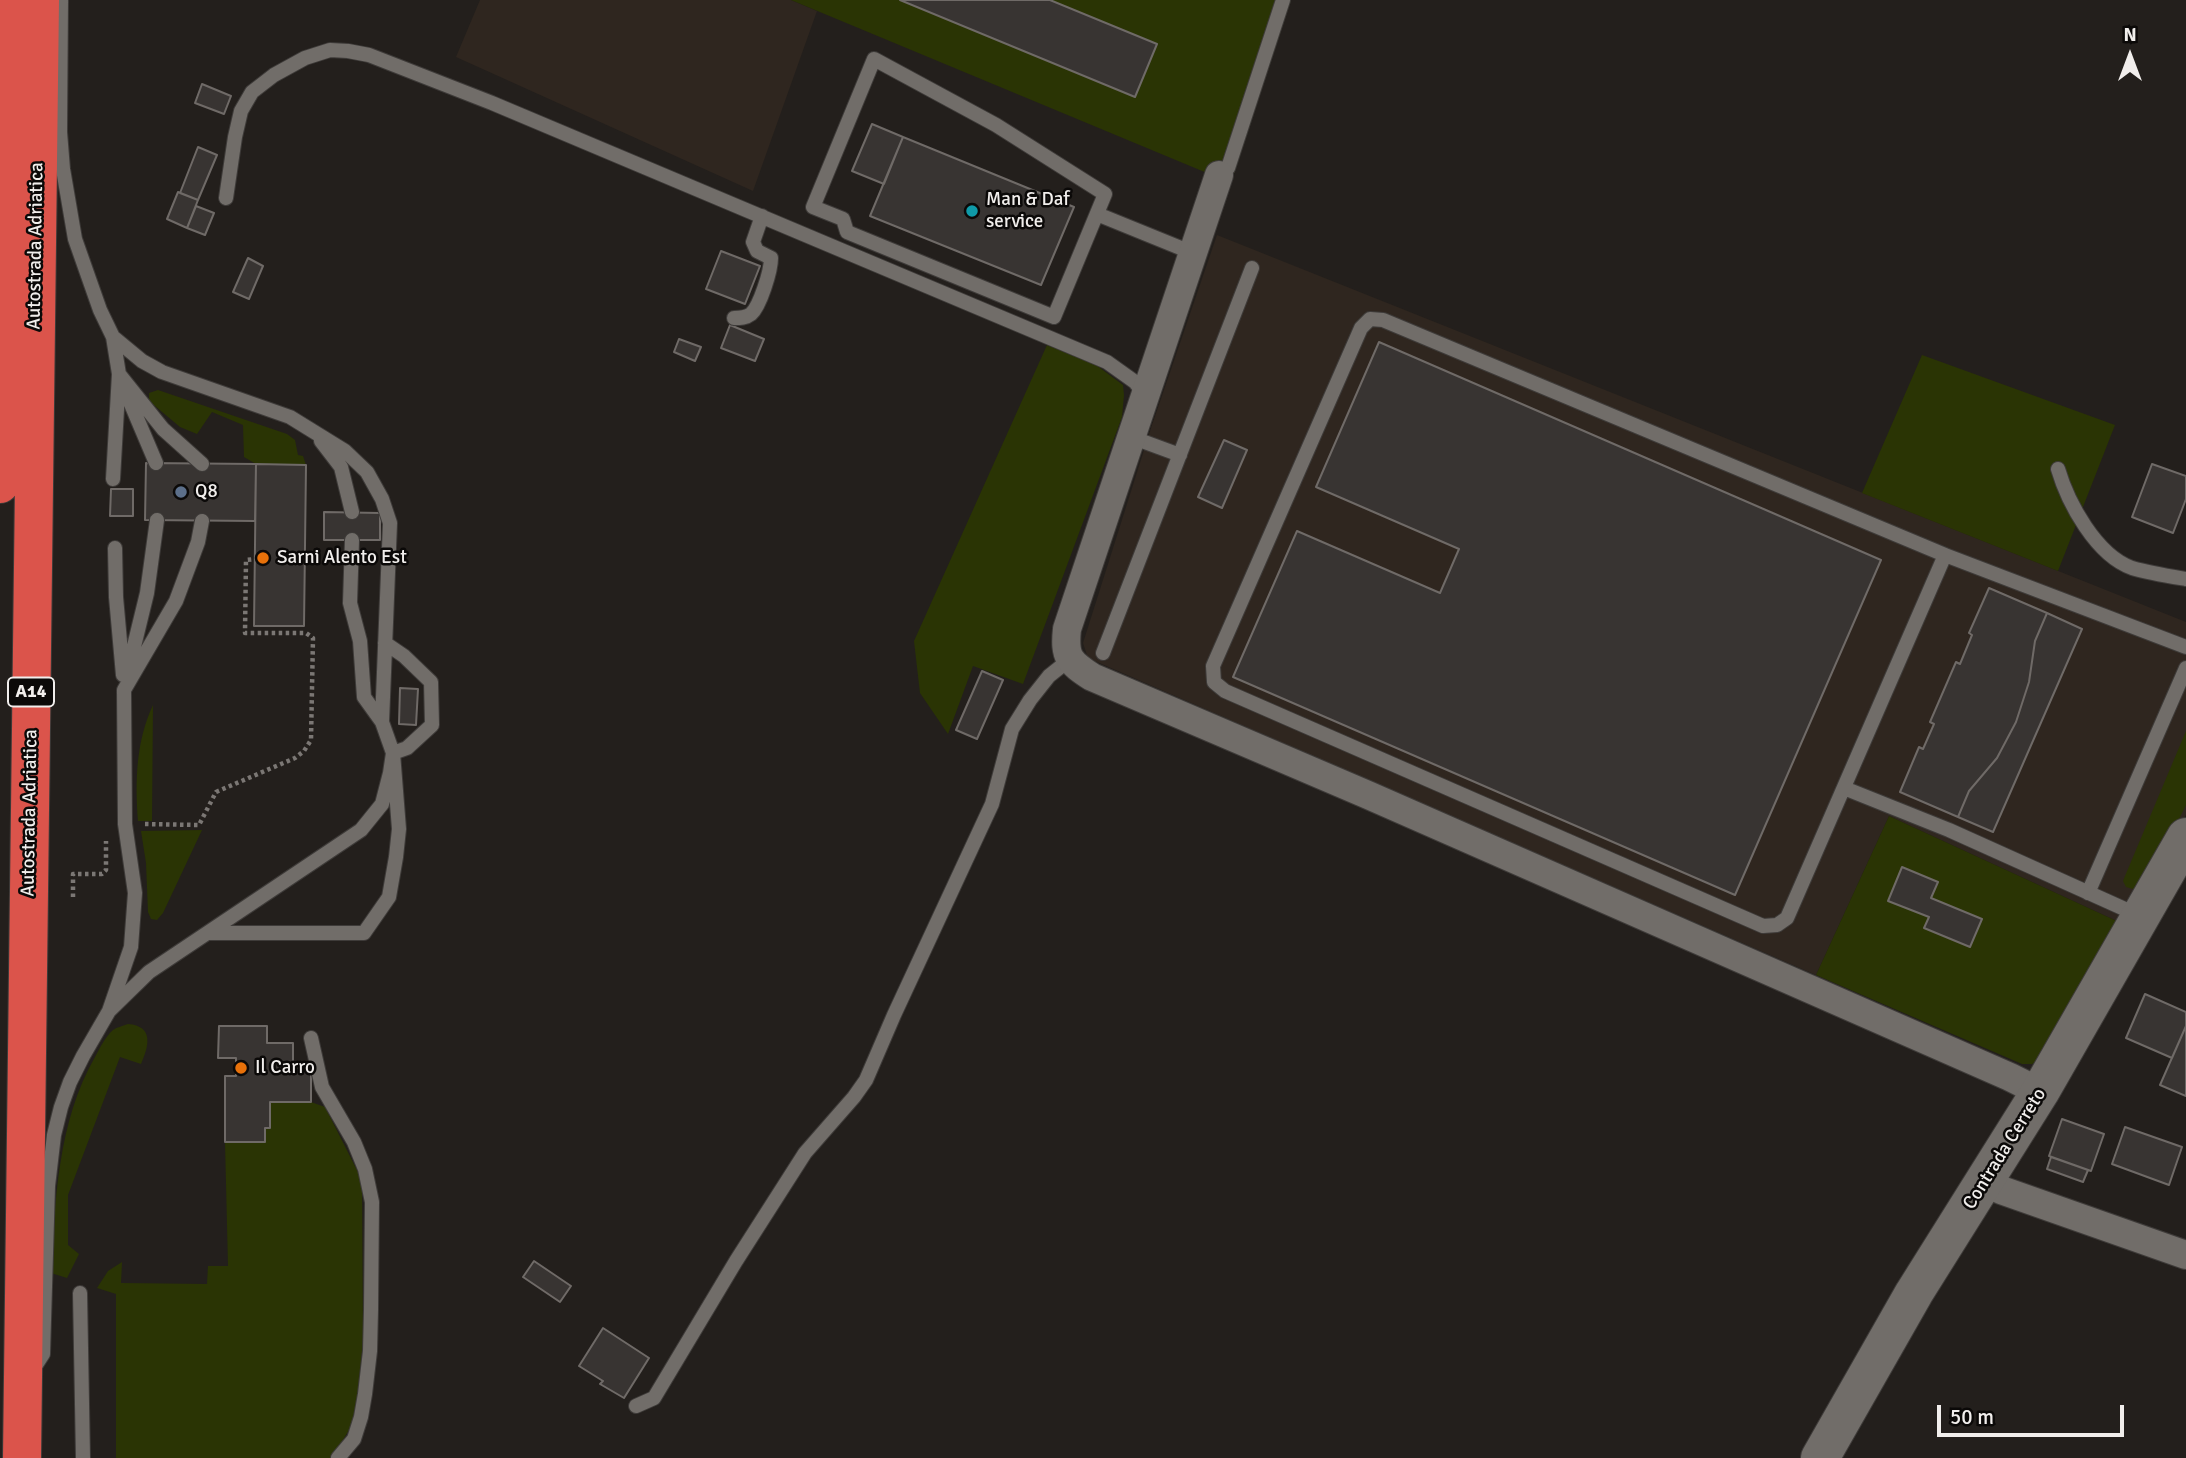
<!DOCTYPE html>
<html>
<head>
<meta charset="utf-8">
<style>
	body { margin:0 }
	#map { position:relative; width:2186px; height:1458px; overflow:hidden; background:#231f1c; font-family:Signika,sans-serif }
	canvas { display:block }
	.north { position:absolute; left:2095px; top:21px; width:70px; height:70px; -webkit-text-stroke:5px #0b0908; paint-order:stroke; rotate:0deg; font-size:19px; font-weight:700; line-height:28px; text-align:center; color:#f1eeec }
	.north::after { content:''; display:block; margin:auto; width:24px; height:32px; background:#f1eeec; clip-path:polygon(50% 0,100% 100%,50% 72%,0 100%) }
	.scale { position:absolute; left:1937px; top:1405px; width:187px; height:32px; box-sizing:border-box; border:4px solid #f1eeec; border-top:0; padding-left:9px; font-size:21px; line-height:24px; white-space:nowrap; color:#f1eeec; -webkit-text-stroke:5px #0b0908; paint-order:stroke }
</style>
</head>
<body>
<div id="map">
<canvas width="2186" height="1458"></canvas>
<div class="north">N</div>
<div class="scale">50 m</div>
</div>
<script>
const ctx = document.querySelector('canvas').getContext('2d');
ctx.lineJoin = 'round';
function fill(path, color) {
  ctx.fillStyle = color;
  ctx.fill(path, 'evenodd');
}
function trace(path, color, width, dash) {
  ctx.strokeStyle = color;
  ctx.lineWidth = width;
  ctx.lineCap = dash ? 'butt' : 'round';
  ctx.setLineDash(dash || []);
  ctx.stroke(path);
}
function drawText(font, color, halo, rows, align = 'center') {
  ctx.font = font + ' Signika,sans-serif';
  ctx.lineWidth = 5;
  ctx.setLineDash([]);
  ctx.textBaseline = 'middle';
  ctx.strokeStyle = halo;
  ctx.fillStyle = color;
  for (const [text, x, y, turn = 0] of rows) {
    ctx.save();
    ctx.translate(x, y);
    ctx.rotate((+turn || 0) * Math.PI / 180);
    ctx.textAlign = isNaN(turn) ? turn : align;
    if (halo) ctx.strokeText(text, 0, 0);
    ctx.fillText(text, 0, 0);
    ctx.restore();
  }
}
fill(new Path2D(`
	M 480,0 L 791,0 L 817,11 L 753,191 L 456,57 Z
	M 1217,235 L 2186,622 L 2186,815 L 2152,875 L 2121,923 L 1889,816 L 1816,975 L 1088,658 L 1083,643 L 1152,425 Z`), '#2f261f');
fill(new Path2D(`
	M 791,0 L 1291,0 L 1231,183 Z
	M 1047,345 L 1096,365 L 1123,385 L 1124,395 L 1122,417 L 1023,684 L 973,666 L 948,734 L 920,693 L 914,641 Z
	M 1922,355 L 2115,425 L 2058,571 L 1862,493 Z
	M 158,390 L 287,434 L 295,440 L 298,455 L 303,456 L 306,465 L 256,464 L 244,457 L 243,425 L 212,412 L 197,434 L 180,427 L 149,401 L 149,393 Z
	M 153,705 L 152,821 L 138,821 C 135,781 136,741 153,705 Z
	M 2186,731 L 2186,805 L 2170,837 L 2139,886 L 2133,889 L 2126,887 L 2123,881 L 2125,876 Z
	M 1889,816 L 2121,923 L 2045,1056 L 2032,1064 L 2022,1064 L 1816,975 Z
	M 202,830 L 163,913 L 157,920 L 151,919 L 148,912 L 146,863 L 141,831 Z
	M 128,1024 C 154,1026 149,1046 141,1064 L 120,1057 L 68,1195 L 68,1245 L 79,1254 L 67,1278 L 51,1273 C 55,1200 58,1121 95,1057 C 100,1048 105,1037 113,1030 C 117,1027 123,1026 128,1024 Z
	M 270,1102 L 311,1102 L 325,1107 L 362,1180 L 363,1342 L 356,1410 L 349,1430 L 338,1448 L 330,1458 L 116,1458 L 116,1294 L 97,1288 L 108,1271 L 122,1262 L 121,1283 L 207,1284 L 208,1266 L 228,1266 L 225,1142 L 264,1142 L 265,1128 L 270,1128 Z`), '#2a3404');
const building = new Path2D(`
	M 900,0 L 1050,0 L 1157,44 L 1135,97 Z
	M 202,84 L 231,96 L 224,114 L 195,103 Z
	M 872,124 L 903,137 L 884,184 L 852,171 Z
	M 903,137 L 1074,207 L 1041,285 L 870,216 Z
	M 198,147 L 217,155 L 198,200 L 180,193 Z
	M 178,192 L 198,200 L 187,228 L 167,219 Z
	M 196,206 L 214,213 L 205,235 L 187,228 Z
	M 721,251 L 760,266 L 745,304 L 706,289 Z
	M 248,258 L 263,266 L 249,299 L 233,292 Z
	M 730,325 L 764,339 L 755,361 L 721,348 Z
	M 679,339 L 701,347 L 695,361 L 674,352 Z
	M 1379,342 L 1881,560 L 1735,895 L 1233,677 L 1297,531 L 1440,593 L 1459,549 L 1316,487 Z
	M 1224,440 L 1247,450 L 1222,508 L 1198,497 Z
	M 146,463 L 256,464 L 255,521 L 145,520 Z
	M 256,464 L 306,465 L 304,626 L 254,626 Z
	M 2152,464 L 2186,476 L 2186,499 L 2173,533 L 2132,517 Z
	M 111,489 L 133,489 L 133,516 L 110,516 Z
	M 324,512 L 380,513 L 380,540 L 324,540 Z
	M 1989,588 L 2047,613 L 2035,641 L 2029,682 L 2016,722 L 1997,758 L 1969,791 L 1958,817 L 1900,792 L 1919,747 L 1923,749 L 1934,724 L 1930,722 L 1956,662 L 1960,664 L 1972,635 L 1969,633 Z
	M 2047,613 L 2082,629 L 1993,832 L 1958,817 L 1969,791 L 1997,758 L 2016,722 L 2029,682 L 2035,641 Z
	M 982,671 L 1003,680 L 977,739 L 956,730 Z
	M 400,688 L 418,689 L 416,725 L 399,724 Z
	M 1902,867 L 1938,882 L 1931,898 L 1982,919 L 1970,947 L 1924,928 L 1929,917 L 1888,901 Z
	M 2145,994 L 2186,1012 L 2186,1026 L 2172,1058 L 2126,1038 Z
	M 219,1026 L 267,1026 L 267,1043 L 293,1043 L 293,1068 L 311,1068 L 311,1102 L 270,1102 L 270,1128 L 265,1128 L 265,1142 L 225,1142 L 225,1076 L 236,1076 L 236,1058 L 218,1058 Z
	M 2186,1026 L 2186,1096 L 2160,1085 Z
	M 2062,1119 L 2104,1134 L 2091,1171 L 2049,1156 Z
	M 2125,1127 L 2182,1147 L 2169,1185 L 2112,1164 Z
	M 2051,1157 L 2088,1170 L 2083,1182 L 2047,1169 Z
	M 534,1261 L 571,1286 L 560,1302 L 523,1277 Z
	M 603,1328 L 649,1358 L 624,1398 L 600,1384 L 603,1381 L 579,1366 Z`);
fill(building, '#383432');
trace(building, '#6f6a67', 2);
const service = new Path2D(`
	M 61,0 L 60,132 L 63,169 L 75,239 L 100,310 L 113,337 L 119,374 L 163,429 L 202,464
	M 874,59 L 996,125 L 1105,194 L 1054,317 L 847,232 L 843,219 L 813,207 Z
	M 1219,175 L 1228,168 L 1283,0
	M 226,198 L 235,137 L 241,111 L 252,92 L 274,75 L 305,58 L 330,50 L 348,51 L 369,55 L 492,103 L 1107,362 L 1135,382 L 1145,395
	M 1097,214 L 1193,253
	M 734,318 C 740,318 746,318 751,314 C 760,306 771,271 771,258 L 757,251 L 753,242 L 762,216
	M 1370,319 L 1383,320 L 1945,555 L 1787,918 L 1777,925 L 1763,926 L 1225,691 L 1214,682 L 1213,666 L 1361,328 Z
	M 125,390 L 156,463
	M 1131,437 L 1180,455
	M 321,441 L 341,467 L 352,512
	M 2058,469 C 2068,503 2096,555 2132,568 C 2149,573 2168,576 2186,579
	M 113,479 L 119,374
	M 352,540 L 350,603 L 360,641 L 364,697 L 382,722
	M 115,548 L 116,597 L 123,675
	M 1945,555 L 2186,647
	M 1103,653 L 1252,268
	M 127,675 L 147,593 L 157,520
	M 1844,788 L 1949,830 L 2138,915
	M 2088,893 L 2186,668
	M 208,933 L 364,933 L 389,897 L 396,857 L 399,829 L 393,753 L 407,748 L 432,725 L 431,682 L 404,656 L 385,643
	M 109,1011 L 149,972 L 361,830 L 382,804 L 390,773 L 393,753 L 382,722 L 390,523 L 382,499 L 367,472 L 345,451 L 290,417 L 162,372 L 142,361 L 113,337
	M 311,1038 L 322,1087 L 354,1142 L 365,1169 L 372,1202 L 371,1310 L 370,1351 L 365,1394 L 361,1417 L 354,1439 L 338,1458
	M 80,1293 L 83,1458
	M 32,1371 L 43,1354 L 48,1186 L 54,1135 L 61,1107 L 70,1082 L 83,1056 L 109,1011 L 131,947 L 135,893 L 125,824 L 124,690 L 176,601 L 198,542 L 202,521
	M 636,1406 L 654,1398 L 736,1261 L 805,1153 L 854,1097 L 866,1080 L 894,1015 L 992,804 L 1012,729 L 1030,700 L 1049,676 L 1069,660`);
const minor = new Path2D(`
	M 1219,175 L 1067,629 C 1064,657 1069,662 1092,677 L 1368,795 L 2010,1077 L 2040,1092
	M 1985,1182 L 2001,1190 L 2186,1255`);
const secondary = new Path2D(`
	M 1820,1458 L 1914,1293 L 2040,1092 L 2186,837`);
const motorway = new Path2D(`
	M 0,484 L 6,0
	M 22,1458 L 40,0`);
trace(service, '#3e3b39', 16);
trace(minor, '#3e3b39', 30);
trace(secondary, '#3e3b39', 40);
trace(motorway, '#3e3b39', 40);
trace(new Path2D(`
	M 145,824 L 199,825 L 216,792 L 295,758 L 304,751 L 311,740 L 313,638 L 306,633 L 245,633 L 246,560 L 255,559
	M 73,897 L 73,874 L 102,874 L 106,870 L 106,841`), '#7b7774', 4.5, [3.5, 3.5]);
trace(service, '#716d69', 14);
trace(minor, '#716d69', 28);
trace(secondary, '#716d69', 38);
trace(motorway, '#db544b', 38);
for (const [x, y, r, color] of [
	[972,211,7,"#0f9aa8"],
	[181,492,7,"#5c6f8a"],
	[263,558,7,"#e8710a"],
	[241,1068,7,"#e8710a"]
]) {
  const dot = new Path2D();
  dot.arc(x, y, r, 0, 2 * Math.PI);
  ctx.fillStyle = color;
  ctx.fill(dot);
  trace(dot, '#0b0908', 2.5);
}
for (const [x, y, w] of [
	[31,692,46]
]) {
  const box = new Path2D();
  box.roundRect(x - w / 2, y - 14.5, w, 29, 5);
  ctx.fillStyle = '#0b0908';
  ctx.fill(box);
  trace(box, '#f1eeec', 2);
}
drawText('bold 18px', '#f1eeec', null, [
	["A14",31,692]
]);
drawText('19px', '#f1eeec', '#0b0908', [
	["Man & Daf",986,200],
	["service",986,222],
	["Q8",195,492],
	["Sarni Alento Est",277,558],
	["Il Carro",255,1068]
], 'left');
drawText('19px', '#f1eeec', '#0b0908', [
	["Autostrada Adriatica",36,246,-89],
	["Autostrada Adriatica",30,813,-89],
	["Contrada Cerreto",2005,1149,-58]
]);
</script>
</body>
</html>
